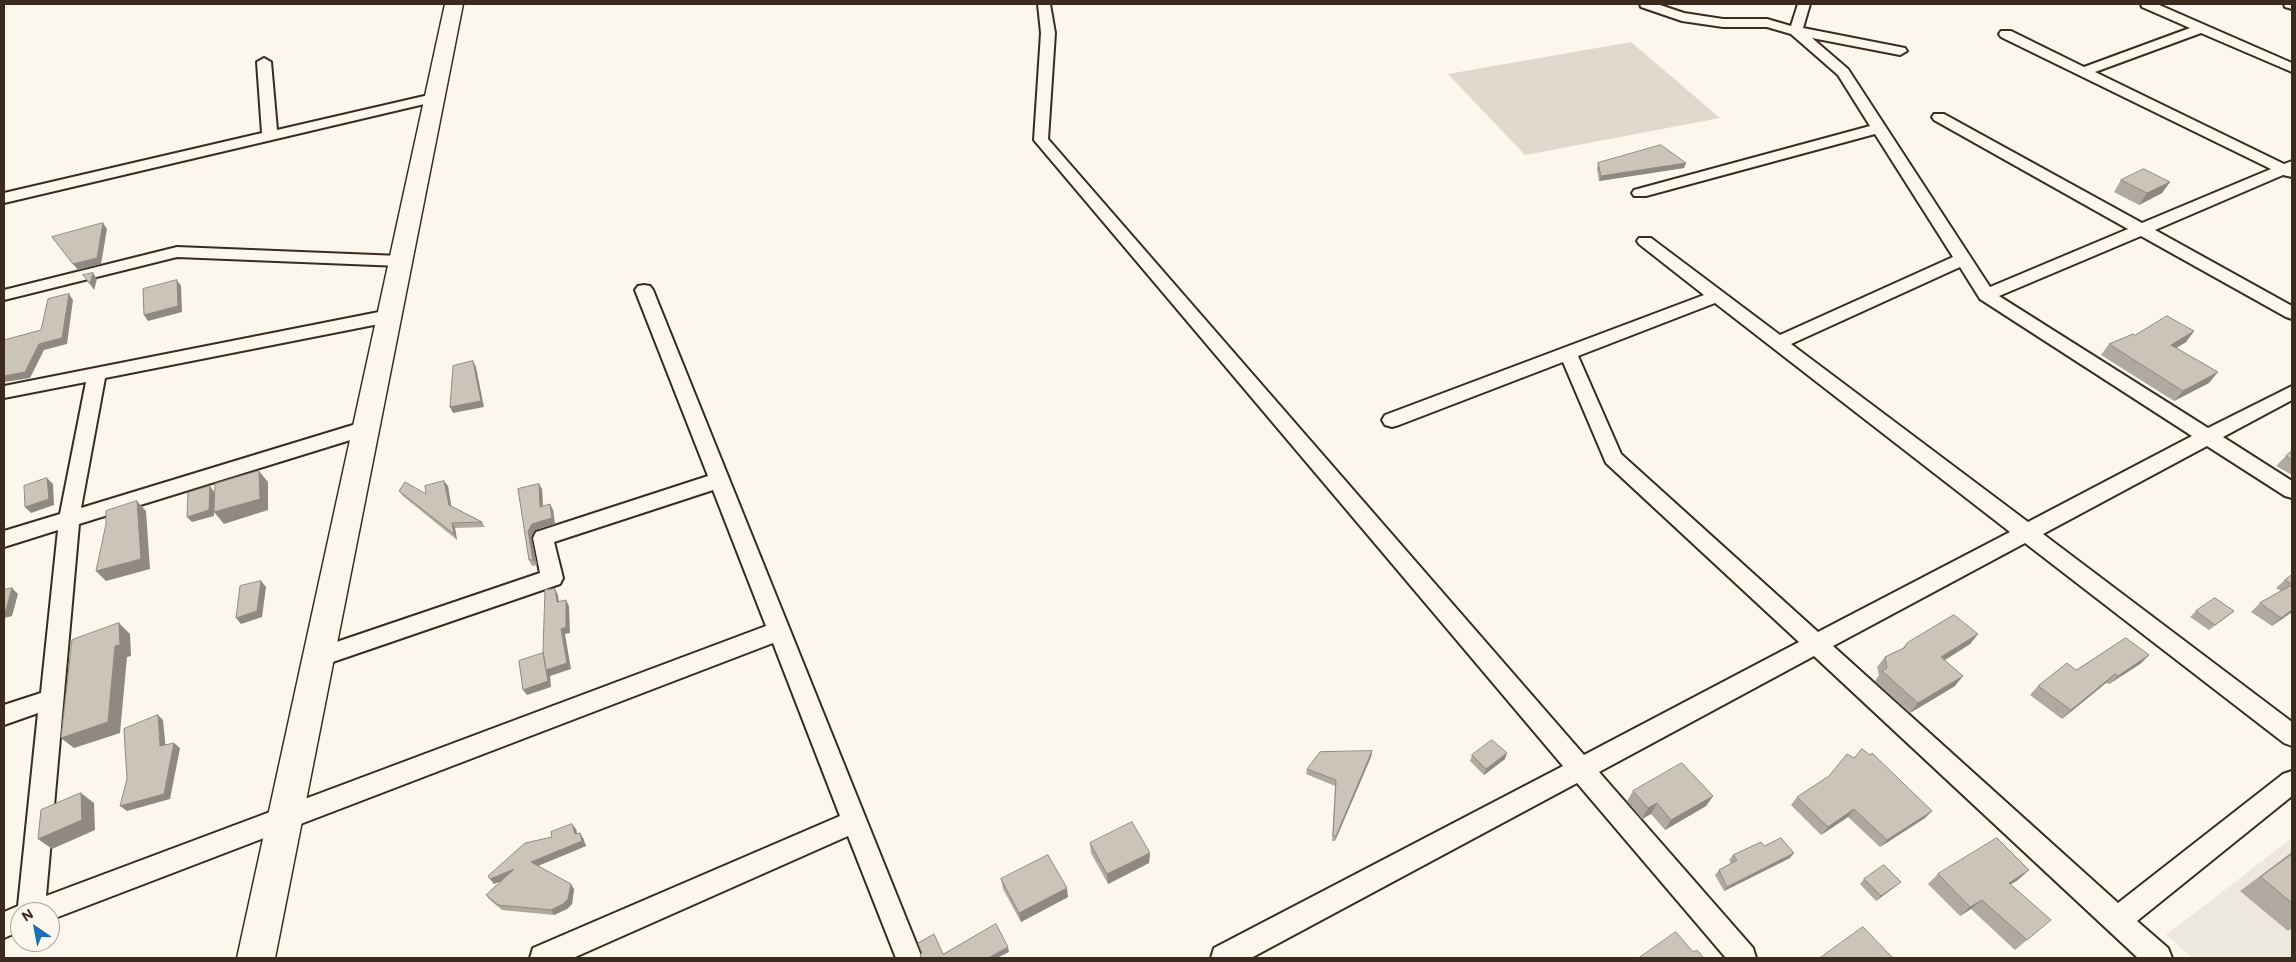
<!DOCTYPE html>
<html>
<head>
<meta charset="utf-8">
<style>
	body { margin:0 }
	#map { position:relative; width:2296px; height:962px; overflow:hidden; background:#fbf7ec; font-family:Mali,sans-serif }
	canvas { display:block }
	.frame { position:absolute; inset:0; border:5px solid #3b2a1e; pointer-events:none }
	.north { position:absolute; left:10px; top:902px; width:50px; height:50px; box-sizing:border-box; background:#fbf7ec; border:1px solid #aea59a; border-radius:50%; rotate:327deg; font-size:14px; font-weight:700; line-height:20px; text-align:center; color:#3b2a1e }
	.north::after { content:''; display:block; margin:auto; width:18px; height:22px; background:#1f6fb2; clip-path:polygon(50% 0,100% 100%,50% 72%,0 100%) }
</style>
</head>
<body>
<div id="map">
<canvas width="2296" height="962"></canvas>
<div class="frame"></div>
<div class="north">N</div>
</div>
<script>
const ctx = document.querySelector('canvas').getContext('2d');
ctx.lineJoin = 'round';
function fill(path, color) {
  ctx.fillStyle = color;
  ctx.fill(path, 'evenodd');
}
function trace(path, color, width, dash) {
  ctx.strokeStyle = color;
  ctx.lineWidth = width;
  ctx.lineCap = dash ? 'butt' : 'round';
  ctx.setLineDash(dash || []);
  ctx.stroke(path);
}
fill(new Path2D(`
	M 2292,838 L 2292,958 L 2192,958 L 2166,935 Z`), '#ede8dd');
fill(new Path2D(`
	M 1631,42 L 1720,118 L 1525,155 L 1448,74 Z`), '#dfd9ce');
const minor = new Path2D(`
	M 1038,4 L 1050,4 L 1055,33 L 1048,139 L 1584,755 L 1799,642 L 1606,463 L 1563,362 L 1399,425 L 1392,427 L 1385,425 L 1382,420 L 1385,415 L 1704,295 L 1639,244 L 1637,241 L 1639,238 L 1651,238 L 1780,335 L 1953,257 L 1875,134 L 1646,196 L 1634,196 L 1632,193 L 1634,190 L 1870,126 L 1838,75 L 1791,34 L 1767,27 L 1723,27 L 1682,21 L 1641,7 L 1640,4 L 1657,4 L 1684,13 L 1723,19 L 1767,19 L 1791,26 L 1798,4 L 1810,4 L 1803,28 L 1905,48 L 1907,51 L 1900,55 L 1812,38 L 1848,69 L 1990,287 L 2128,229 L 1934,120 L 1932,117 L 1934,114 L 1944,114 L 2142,223 L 2271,169 L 2001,37 L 1999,34 L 2001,31 L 2011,31 L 2084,67 L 2190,28 L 2142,7 L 2141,4 L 2157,4 L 2292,63 L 2292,72 L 2201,33 L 2095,72 L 2284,164 L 2292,161 L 2292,177 L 2283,175 L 2155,230 L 2292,306 L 2292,319 L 2286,317 L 2141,236 L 1999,296 L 2208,428 L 2292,386 L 2292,400 L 2223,437 L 2292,481 L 2292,498 L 2285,496 L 2207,446 L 2043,534 L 2292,722 L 2292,746 L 2284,743 L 2025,543 L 1833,646 L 2118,903 L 2283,774 L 2292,771 L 2292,796 L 2137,921 L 2168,948 L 2172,958 L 2138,958 L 1814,656 L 1599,772 L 1753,948 L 1756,958 L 1726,958 L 1577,783 L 1251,958 L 1211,958 L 1214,948 L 1563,766 L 1034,140 L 1041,33 ZM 1960,267 L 1980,299 L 2192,436 L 2028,522 L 1791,344 ZM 1715,303 L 2010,532 L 1818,632 L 1621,454 L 1578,356 Z
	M 2284,4 L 2292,4 L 2292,9 L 2285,7 Z
	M 264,58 L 271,62 L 277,130 L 433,94 L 440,98 L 433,102 L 4,203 L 4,193 L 262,133 L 257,62 Z
	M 177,247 L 400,256 L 406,257 L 408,261 L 406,265 L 400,266 L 177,257 L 4,300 L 4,290 Z
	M 644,285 L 650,286 L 653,290 L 922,958 L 896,958 L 848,836 L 573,958 L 530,958 L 533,948 L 840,816 L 773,643 L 50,920 L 50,912 L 20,912 L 20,931 L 4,938 L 4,912 L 18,906 L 38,713 L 4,725 L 4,705 L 41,693 L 58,530 L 4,547 L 4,531 L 60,514 L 86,382 L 4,398 L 4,386 L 389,310 L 395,312 L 398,316 L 395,320 L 389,322 L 105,378 L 81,508 L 366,421 L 373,423 L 376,428 L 373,433 L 79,524 L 46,896 L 766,626 L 713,490 L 554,542 L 563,578 L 560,584 L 318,667 L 310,665 L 307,658 L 310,651 L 540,573 L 533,538 L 536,532 L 708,476 L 635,290 L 638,286 Z`);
const secondary = new Path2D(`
	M 445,4 L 463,4 L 275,958 L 237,958 Z`);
trace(minor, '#3b2a1e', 4);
trace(secondary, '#3b2a1e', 3);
fill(minor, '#fbf7ec');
fill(secondary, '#fbf7ec');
fill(new Path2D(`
	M 1598,163 L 1686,163 L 1684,168 L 1599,181 L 1597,169 Z
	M 2121,180 L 2170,182 L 2162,193 L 2139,205 L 2114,192 Z
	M 2194,331 L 2186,342 L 2176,348 L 2209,383 L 2174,401 L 2101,355 L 2109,344 L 2135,335 Z
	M 2292,451 L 2292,475 L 2276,466 L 2286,456 Z
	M 539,484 L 542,489 L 543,507 L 550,504 L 553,510 L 555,524 L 535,530 L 531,537 L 537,565 L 532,566 L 529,560 L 518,489 Z
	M 448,486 L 451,506 L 482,522 L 485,527 L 455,528 L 457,540 L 403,496 L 399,491 L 426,494 Z
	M 2292,575 L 2292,612 L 2272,626 L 2251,612 L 2260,603 L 2281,591 L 2276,588 L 2285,580 Z
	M 2196,611 L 2234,611 L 2228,616 L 2209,630 L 2190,617 Z
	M 1978,634 L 1970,644 L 1945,660 L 1955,686 L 1910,713 L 1875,681 L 1879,675 L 1877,667 L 1885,657 L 1903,648 L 1907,643 Z
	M 2149,655 L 2140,664 L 2109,684 L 2106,683 L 2062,719 L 2030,695 L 2038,686 L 2076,670 Z
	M 1372,751 L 1371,757 L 1335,841 L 1332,841 L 1335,786 L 1306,774 L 1307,769 Z
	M 1472,755 L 1505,759 L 1484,775 L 1470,761 Z
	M 1633,791 L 1713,796 L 1706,806 L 1665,830 L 1651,814 L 1642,819 L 1627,801 Z
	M 1797,797 L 1925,818 L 1880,847 L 1848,817 L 1821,835 L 1791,805 Z
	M 576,829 L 577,833 L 580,833 L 583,838 L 586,846 L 538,866 L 574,889 L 572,904 L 567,909 L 554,915 L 502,910 L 490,900 L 486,895 L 501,881 L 494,884 L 552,837 Z
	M 1090,843 L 1150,853 L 1149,863 L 1108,884 L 1091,853 Z
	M 1764,846 L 1790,858 L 1724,891 L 1715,875 L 1719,870 L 1731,863 L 1729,860 L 1733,855 Z
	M 2292,852 L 2292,928 L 2288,931 L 2240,891 Z
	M 1938,874 L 2018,880 L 2011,884 L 2027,940 L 2015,950 L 1971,909 L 1960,916 L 1928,884 Z
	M 1001,879 L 1068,897 L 1021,922 L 1003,889 Z
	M 1864,879 L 1901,882 L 1896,886 L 1876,901 L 1860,884 Z`), '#afa99f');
fill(new Path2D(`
	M 1686,163 L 1684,168 L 1599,181 L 1601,176 Z
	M 2170,182 L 2162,193 L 2139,205 L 2147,193 Z
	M 103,223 L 107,229 L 101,264 L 78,270 L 73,264 Z
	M 93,273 L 97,279 L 94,290 L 90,284 Z
	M 177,280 L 181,286 L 182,312 L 148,321 L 144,315 Z
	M 69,294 L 73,300 L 67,344 L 44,350 L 30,378 L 4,382 L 4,376 L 39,344 Z
	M 2194,331 L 2186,342 L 2163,356 L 2171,345 Z
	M 473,361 L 476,367 L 484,407 L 453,413 L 450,407 Z
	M 2218,372 L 2209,383 L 2174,401 L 2183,391 Z
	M 259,471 L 268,482 L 268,510 L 224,524 L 214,512 Z
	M 47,478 L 53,484 L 54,505 L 31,513 L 25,507 Z
	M 444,481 L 448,486 L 452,511 L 449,505 Z
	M 539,484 L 542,489 L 543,513 L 540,507 Z
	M 210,486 L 214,492 L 214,516 L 192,522 L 187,517 Z
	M 137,501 L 146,511 L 150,569 L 106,581 L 96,571 Z
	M 550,504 L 553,510 L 555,524 L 535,530 L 531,537 L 537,565 L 533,560 L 528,531 L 532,524 Z
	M 452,523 L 455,528 L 457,540 L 454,534 Z
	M 261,581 L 266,587 L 262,617 L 241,624 L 236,618 Z
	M 12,588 L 18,594 L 12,616 L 4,618 L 4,611 Z
	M 555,589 L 558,595 L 560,608 L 557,602 Z
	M 566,600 L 569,606 L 570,633 L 565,634 L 571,669 L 550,676 L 551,687 L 527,695 L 523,690 L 543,653 L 561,629 Z
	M 2292,610 L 2292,612 L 2272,626 L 2281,618 Z
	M 119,623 L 130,634 L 131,656 L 127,657 L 120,733 L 74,748 L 61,738 L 115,646 Z
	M 1978,634 L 1970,644 L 1934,667 L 1941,657 Z
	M 2149,655 L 2140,664 L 2109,684 L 2118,676 Z
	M 2115,674 L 2106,683 L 2062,719 L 2071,710 Z
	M 1963,676 L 1955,686 L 1910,713 L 1918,703 Z
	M 158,715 L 163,720 L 166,751 L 160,746 Z
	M 174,743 L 180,748 L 170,799 L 127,811 L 120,806 Z
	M 1372,751 L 1371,757 L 1335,841 L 1336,836 Z
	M 1507,753 L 1505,759 L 1484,775 L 1486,769 Z
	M 81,793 L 94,803 L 95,830 L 52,849 L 38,839 Z
	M 1713,796 L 1706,806 L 1665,830 L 1671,820 Z
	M 1657,803 L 1651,814 L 1642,819 L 1648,808 Z
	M 1854,809 L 1848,817 L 1821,835 L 1828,827 Z
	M 1932,811 L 1925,818 L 1880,847 L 1887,840 Z
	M 572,824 L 576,829 L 578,839 L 575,834 Z
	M 580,833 L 583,838 L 586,846 L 535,867 L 531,862 Z
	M 1150,853 L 1149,863 L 1108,884 L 1107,874 Z
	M 1794,853 L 1790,858 L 1724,891 L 1727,887 Z
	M 514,869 L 519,874 L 494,884 L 490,879 Z
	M 2029,870 L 2018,880 L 1998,892 L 2009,883 Z
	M 1901,882 L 1896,886 L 1876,901 L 1881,896 Z
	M 571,884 L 574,889 L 572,904 L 567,909 L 554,915 L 551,910 Z
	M 1067,888 L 1068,897 L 1021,922 L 1019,913 Z
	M 1982,900 L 1971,909 L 1960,916 L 1970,907 Z
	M 1008,947 L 1009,952 L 997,958 L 988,958 Z`), '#8f8982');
const building = new Path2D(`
	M 1661,145 L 1686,163 L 1601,176 L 1598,163 Z
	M 2144,169 L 2170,182 L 2147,193 L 2121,180 Z
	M 103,223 L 97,258 L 73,264 L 52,237 Z
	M 93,273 L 90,284 L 83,275 Z
	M 177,280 L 178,306 L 144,315 L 143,289 Z
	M 69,294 L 62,338 L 39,344 L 25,372 L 4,376 L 4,340 L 41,330 L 48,299 Z
	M 2167,316 L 2194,331 L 2171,345 L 2218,372 L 2183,391 L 2109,344 L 2133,334 L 2135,335 Z
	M 473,361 L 481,401 L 450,407 L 453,366 Z
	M 2292,451 L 2292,460 L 2286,456 Z
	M 259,471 L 260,499 L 214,512 L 215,484 Z
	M 47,478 L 49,499 L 25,507 L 24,486 Z
	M 444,481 L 449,505 L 482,522 L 452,523 L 454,534 L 399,491 L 405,482 L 426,494 L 425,486 Z
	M 539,484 L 540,507 L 550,504 L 552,518 L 532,524 L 528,531 L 533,560 L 529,560 L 518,489 Z
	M 210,486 L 209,510 L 187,517 L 188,493 Z
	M 137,501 L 141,559 L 96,571 L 106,524 L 106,511 Z
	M 2292,575 L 2292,584 L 2285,580 Z
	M 261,581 L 257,611 L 236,618 L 240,586 Z
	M 2292,585 L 2292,610 L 2281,618 L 2260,603 Z
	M 12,588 L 6,610 L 4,611 L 4,590 Z
	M 555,589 L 557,602 L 566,600 L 566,627 L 561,629 L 567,663 L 546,670 L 543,651 L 545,590 Z
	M 2215,598 L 2234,611 L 2215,625 L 2196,611 Z
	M 1954,615 L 1978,634 L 1941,657 L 1963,676 L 1918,703 L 1882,671 L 1887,668 L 1885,657 L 1904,648 L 1907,643 Z
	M 119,623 L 120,645 L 115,646 L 108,722 L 61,738 L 72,640 Z
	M 2126,638 L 2149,655 L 2118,676 L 2115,674 L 2071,710 L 2038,686 L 2067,663 L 2076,670 Z
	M 543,653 L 548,681 L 523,690 L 519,661 Z
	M 158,715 L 160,746 L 174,743 L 164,794 L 120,806 L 127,779 L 124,729 Z
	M 1492,740 L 1507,753 L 1486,769 L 1472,755 Z
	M 1862,749 L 1870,755 L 1872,753 L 1932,811 L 1887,840 L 1854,809 L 1828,827 L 1797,797 L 1829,776 L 1847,754 L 1854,758 Z
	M 1372,751 L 1336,836 L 1333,836 L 1336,780 L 1307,769 L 1320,752 Z
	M 1682,763 L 1713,796 L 1671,820 L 1657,803 L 1648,808 L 1633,791 Z
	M 81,793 L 82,820 L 38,839 L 41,810 Z
	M 1132,822 L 1150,853 L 1107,874 L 1090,843 Z
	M 572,824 L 575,834 L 580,833 L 582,841 L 531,862 L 571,884 L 568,899 L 563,904 L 551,910 L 498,905 L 486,895 L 514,869 L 490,879 L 488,876 L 525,843 L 552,837 L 551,832 Z
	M 1781,838 L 1794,853 L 1727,887 L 1719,870 L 1737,860 L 1733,855 L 1761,842 L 1764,846 Z
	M 1997,838 L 2029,870 L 2009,883 L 2051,920 L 2027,940 L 1982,900 L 1970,907 L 1938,874 Z
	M 2292,854 L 2292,903 L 2261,877 Z
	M 1048,855 L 1067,888 L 1019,913 L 1001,879 Z
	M 1884,865 L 1901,882 L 1881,896 L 1864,879 Z
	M 996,924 L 1008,947 L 988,958 L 921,958 L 920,955 L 922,953 L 918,943 L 934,934 L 943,954 Z
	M 1863,927 L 1892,957 L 1891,958 L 1820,958 Z
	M 1676,932 L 1693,952 L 1697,950 L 1704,958 L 1639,958 Z`);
fill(building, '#ccc4b9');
trace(building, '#8f8982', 1);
</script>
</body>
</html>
